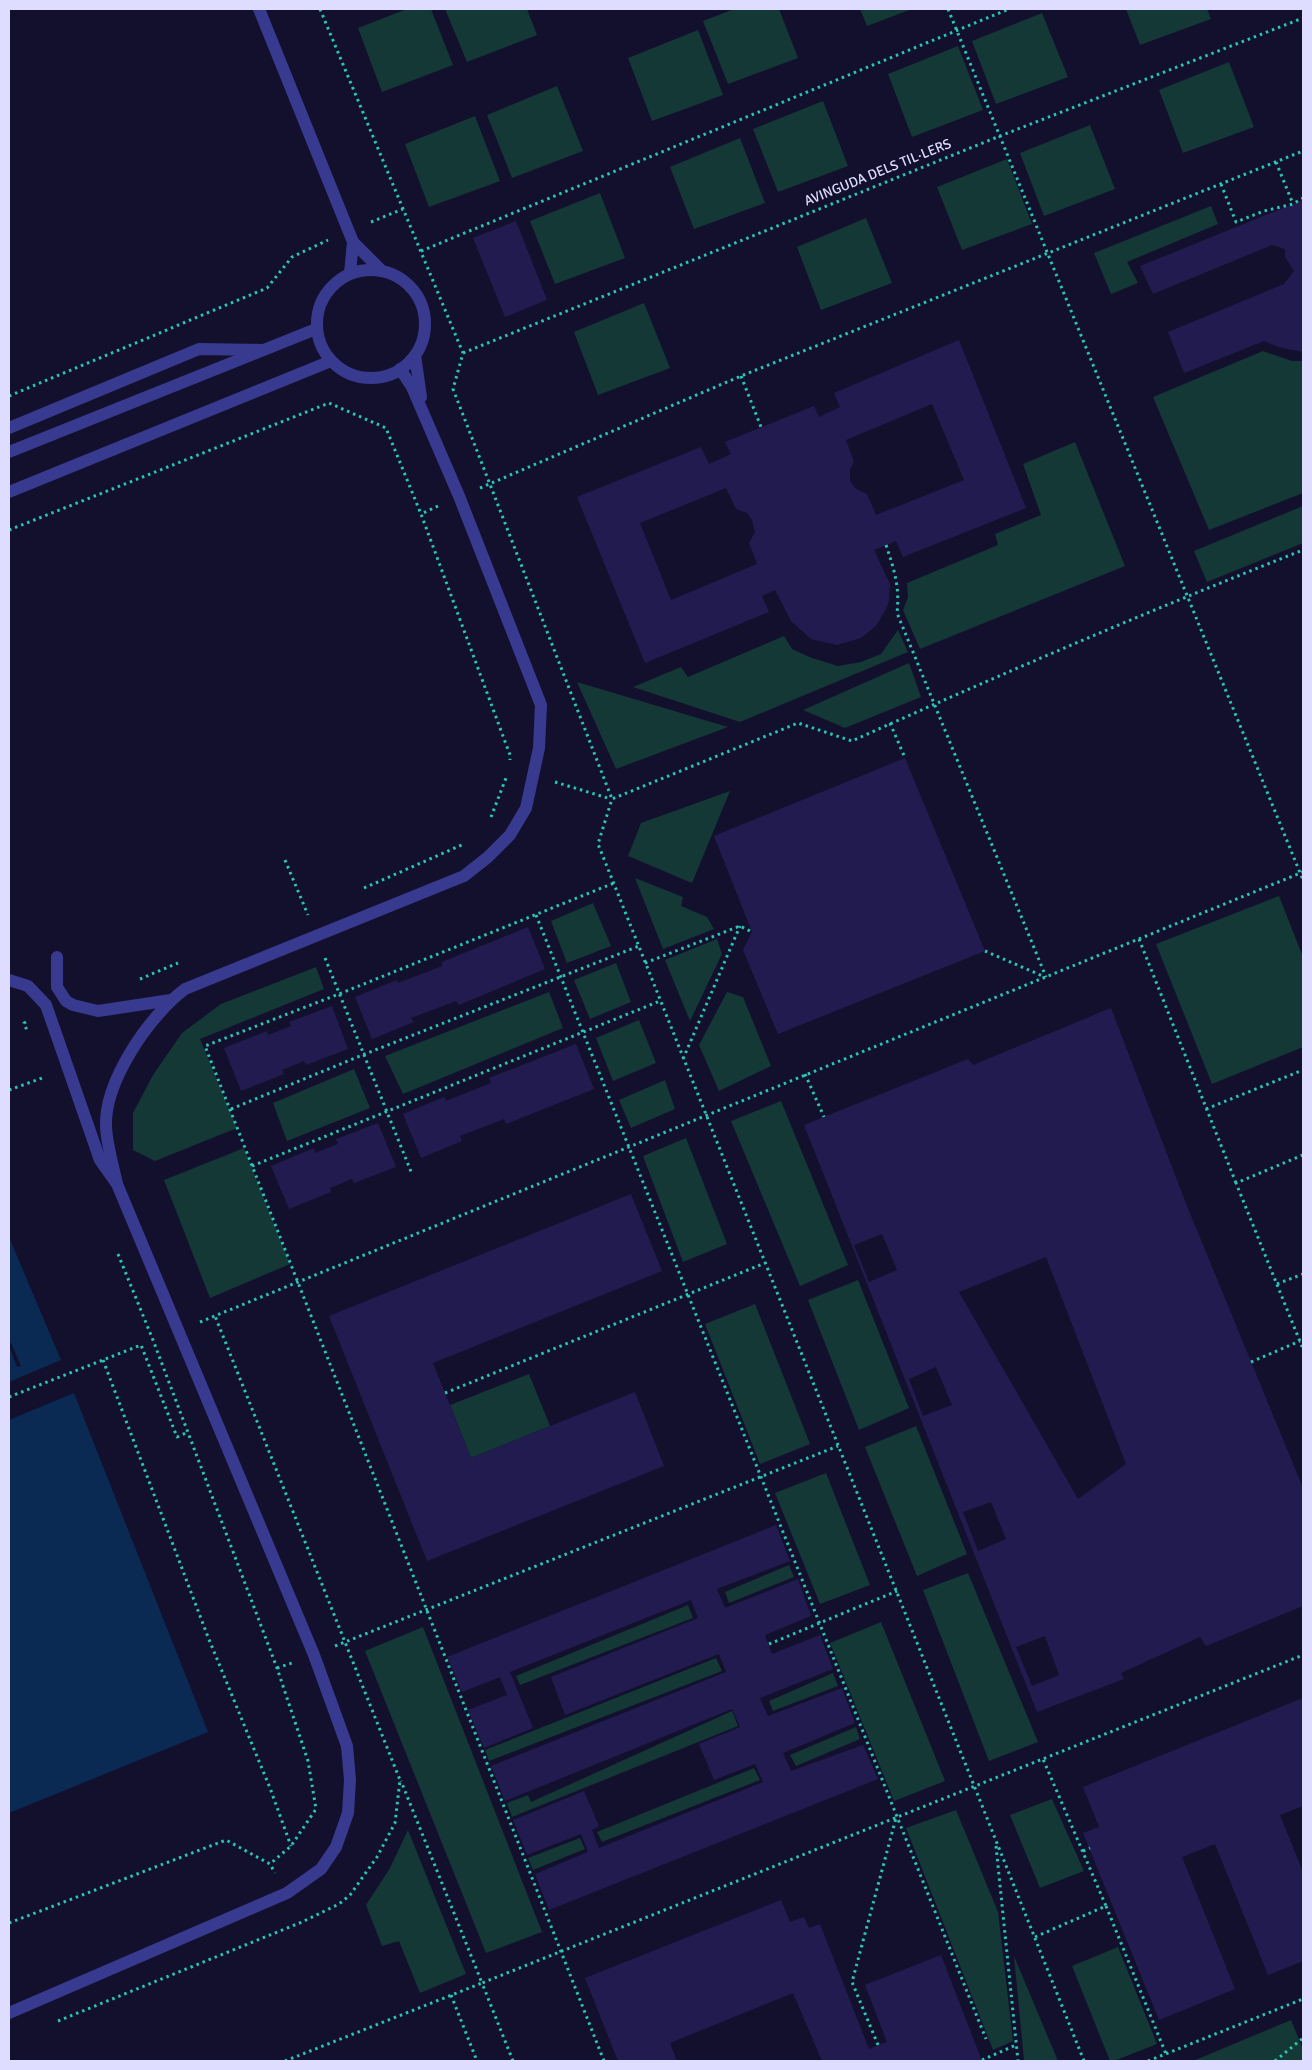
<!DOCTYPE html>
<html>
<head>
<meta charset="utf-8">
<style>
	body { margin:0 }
	#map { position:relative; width:1312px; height:2070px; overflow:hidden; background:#13102e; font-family:Signika,sans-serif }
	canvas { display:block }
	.frame { position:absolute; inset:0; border:10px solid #dfddff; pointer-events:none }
</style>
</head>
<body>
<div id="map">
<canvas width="1312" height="2070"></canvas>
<div class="frame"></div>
</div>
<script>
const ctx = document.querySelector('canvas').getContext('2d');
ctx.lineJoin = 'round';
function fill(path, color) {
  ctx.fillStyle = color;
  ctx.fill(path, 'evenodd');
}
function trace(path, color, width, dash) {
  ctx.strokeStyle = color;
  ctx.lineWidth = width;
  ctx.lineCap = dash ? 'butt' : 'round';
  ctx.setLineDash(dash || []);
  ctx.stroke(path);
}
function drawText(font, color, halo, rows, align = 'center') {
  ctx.font = font + ' Signika,sans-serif';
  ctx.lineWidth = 4;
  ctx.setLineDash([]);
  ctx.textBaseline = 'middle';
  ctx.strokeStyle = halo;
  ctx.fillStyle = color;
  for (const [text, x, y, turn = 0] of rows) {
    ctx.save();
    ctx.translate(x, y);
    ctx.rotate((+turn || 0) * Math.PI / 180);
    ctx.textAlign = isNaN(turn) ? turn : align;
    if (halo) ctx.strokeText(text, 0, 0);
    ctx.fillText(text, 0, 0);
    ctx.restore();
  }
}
fill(new Path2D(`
	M 407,9 L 431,9 L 453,65 L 382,92 L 358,28 Z
	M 445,9 L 527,9 L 537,35 L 467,62 Z
	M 734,9 L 779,9 L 798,58 L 728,84 L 703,21 Z
	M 860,9 L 912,9 L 867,26 Z
	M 1126,9 L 1207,9 L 1211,19 L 1140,45 Z
	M 1042,13 L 1068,77 L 996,104 L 972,41 Z
	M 698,30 L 723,95 L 652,121 L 628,58 Z
	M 958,46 L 983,110 L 912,137 L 888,74 Z
	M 1229,62 L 1254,127 L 1183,153 L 1159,90 Z
	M 557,86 L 583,151 L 512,178 L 487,115 Z
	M 823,101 L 848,166 L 778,192 L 753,129 Z
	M 475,116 L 500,181 L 429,207 L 405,144 Z
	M 1090,125 L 1115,189 L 1044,216 L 1020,153 Z
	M 740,138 L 765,203 L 694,229 L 670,167 Z
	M 1007,159 L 1032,224 L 962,250 L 937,187 Z
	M 600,193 L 625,258 L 555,284 L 530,221 Z
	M 1211,206 L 1218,224 L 1127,262 L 1138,283 L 1111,294 L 1094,253 Z
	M 866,218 L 892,283 L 821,310 L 797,247 Z
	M 644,303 L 670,368 L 598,395 L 574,332 Z
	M 1263,351 L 1292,361 L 1303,361 L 1303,493 L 1209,530 L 1153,397 Z
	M 1075,442 L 1125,566 L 920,649 L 903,610 L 908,597 L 907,583 L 998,545 L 995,534 L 1041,515 L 1023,464 Z
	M 1303,506 L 1303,543 L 1207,582 L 1194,551 Z
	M 898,630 L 908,652 L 740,722 L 633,687 L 681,667 L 688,677 L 784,636 L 792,649 L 812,658 L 838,666 L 861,662 L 881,654 Z
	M 909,663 L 921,697 L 845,728 L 803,710 Z
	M 577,682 L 728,727 L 616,769 Z
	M 730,791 L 692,883 L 628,856 L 641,823 Z
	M 635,878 L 683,897 L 681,906 L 707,917 L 714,929 L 663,949 Z
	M 1279,896 L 1303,957 L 1303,1047 L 1212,1084 L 1156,944 Z
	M 593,903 L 611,946 L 567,963 L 551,921 Z
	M 717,939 L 722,954 L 690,1021 L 665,960 Z
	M 616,963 L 631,1002 L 590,1019 L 574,980 Z
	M 316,967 L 324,989 L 200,1039 L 237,1128 L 155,1161 L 133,1150 L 133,1113 L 153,1075 L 182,1033 L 221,1004 Z
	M 549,992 L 563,1028 L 403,1094 L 385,1056 Z
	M 727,992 L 743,997 L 771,1066 L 719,1091 L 699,1045 Z
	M 639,1020 L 656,1063 L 613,1081 L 596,1038 Z
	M 354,1069 L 370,1108 L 287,1141 L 273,1103 Z
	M 665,1080 L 675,1109 L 631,1128 L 619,1100 Z
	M 781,1101 L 848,1265 L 800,1286 L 731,1121 Z
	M 686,1138 L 727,1244 L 683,1262 L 643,1156 Z
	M 244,1148 L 290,1264 L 210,1298 L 164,1180 Z
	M 858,1280 L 909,1408 L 859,1430 L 808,1300 Z
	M 755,1304 L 810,1444 L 760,1464 L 705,1324 Z
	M 529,1374 L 550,1426 L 471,1458 L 450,1405 Z
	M 916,1426 L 967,1554 L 917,1576 L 865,1447 Z
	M 826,1473 L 870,1585 L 820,1604 L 775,1493 Z
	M 789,1565 L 794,1577 L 729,1603 L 725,1592 Z
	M 968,1573 L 1038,1742 L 989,1761 L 923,1590 Z
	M 688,1605 L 693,1618 L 520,1685 L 516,1676 Z
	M 881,1622 L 945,1781 L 894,1801 L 830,1643 Z
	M 423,1627 L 542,1932 L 486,1953 L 365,1651 Z
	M 716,1658 L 722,1671 L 489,1761 L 485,1750 Z
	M 833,1673 L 838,1686 L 773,1711 L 769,1701 Z
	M 732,1711 L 738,1726 L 512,1817 L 507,1803 L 528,1795 L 531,1802 Z
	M 856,1727 L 860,1739 L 796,1766 L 790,1755 Z
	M 754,1768 L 760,1780 L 602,1842 L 597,1832 Z
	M 1052,1799 L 1084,1871 L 1040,1888 L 1010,1815 Z
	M 956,1810 L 998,1912 L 1013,2041 L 993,2050 L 906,1828 Z
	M 408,1830 L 466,1974 L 420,1993 L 399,1941 L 382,1946 L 366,1905 L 390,1868 Z
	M 580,1838 L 585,1849 L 533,1870 L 528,1858 Z
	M 1118,1947 L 1157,2044 L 1114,2061 L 1110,2061 L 1072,1966 Z
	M 1014,1956 L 1058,2061 L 1024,2061 Z
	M 1291,2020 L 1303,2049 L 1303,2061 L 1193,2061 Z`), '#133835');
fill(new Path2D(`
	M 9,1237 L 61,1360 L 9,1382 L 9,1346 L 17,1367 L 21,1366 L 11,1343 L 9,1343 Z
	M 74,1393 L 208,1732 L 9,1813 L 9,1420 Z`), '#0a2953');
fill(new Path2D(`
	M 1303,200 L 1303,352 L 1278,347 L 1264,341 L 1184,373 L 1168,332 L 1284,284 L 1294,271 L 1285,257 L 1285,249 L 1272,245 L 1153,294 L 1140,266 Z
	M 516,221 L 547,300 L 505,317 L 473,238 Z
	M 959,340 L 1026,508 L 903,557 L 896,541 L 874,550 L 890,584 L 889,601 L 886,609 L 876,626 L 861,638 L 837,645 L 811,639 L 791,621 L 775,590 L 762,596 L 769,612 L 645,663 L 577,497 L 701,447 L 709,464 L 731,454 L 725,442 L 814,406 L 819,417 L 840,407 L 834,393 ZM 932,404 L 964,480 L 876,515 L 867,494 L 856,489 L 850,481 L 850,469 L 854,462 L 846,440 ZM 726,488 L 736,509 L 747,513 L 752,520 L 755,532 L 749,543 L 757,564 L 671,600 L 640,523 Z
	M 905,758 L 985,951 L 778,1034 L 743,950 L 752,932 L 714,836 Z
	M 528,927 L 545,969 L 459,1005 L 456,1001 L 411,1018 L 414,1022 L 372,1039 L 355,997 L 397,980 L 398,983 L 442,966 L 442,962 Z
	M 332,1006 L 348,1049 L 306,1065 L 304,1061 L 282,1070 L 284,1074 L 241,1091 L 224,1048 L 267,1031 L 268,1035 L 291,1026 L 289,1022 Z
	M 1111,1008 L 1187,1206 L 1303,1488 L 1303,1606 L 1206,1646 L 1200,1637 L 1121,1673 L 1124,1679 L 1037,1712 L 804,1125 L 968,1059 L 973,1065 ZM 882,1234 L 897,1270 L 869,1282 L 854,1245 ZM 1046,1257 L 1126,1464 L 1078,1499 L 959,1292 ZM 936,1367 L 952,1405 L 923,1416 L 909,1379 ZM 991,1502 L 1006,1539 L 978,1551 L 963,1512 ZM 1045,1636 L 1059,1675 L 1032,1686 L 1016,1647 Z
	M 576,1044 L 594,1089 L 506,1124 L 504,1119 L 460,1136 L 462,1141 L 421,1158 L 403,1114 L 444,1097 L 446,1101 L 491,1083 L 489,1078 Z
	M 378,1123 L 396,1167 L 354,1183 L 352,1179 L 330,1188 L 331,1192 L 289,1209 L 271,1166 L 314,1148 L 315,1153 L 338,1144 L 336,1139 Z
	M 631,1194 L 662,1271 L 433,1363 L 471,1458 L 635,1392 L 664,1466 L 427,1561 L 329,1316 Z
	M 776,1525 L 790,1561 L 717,1589 L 725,1608 L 798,1579 L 811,1616 L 765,1635 L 772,1654 L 820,1635 L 833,1669 L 760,1698 L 768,1716 L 842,1688 L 855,1723 L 783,1753 L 791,1771 L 863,1745 L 878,1779 L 549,1910 L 535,1874 L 588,1852 L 581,1834 L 527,1855 L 513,1820 L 584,1791 L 599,1826 L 592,1830 L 599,1848 L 763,1782 L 755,1764 L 714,1780 L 699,1744 L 740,1727 L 732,1709 L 505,1801 L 491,1766 L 726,1672 L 719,1654 L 565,1715 L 551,1677 L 698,1618 L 691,1600 L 510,1672 L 533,1728 L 484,1748 L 468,1710 L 507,1695 L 500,1677 L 462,1692 L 447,1657 Z
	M 1303,1698 L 1303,1806 L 1280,1815 L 1303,1872 L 1303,1961 L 1268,1975 L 1215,1844 L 1182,1857 L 1235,1989 L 1159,2020 L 1083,1833 L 1099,1827 L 1083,1787 Z
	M 781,1900 L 790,1922 L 804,1917 L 809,1928 L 820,1924 L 869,2049 L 887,2042 L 865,1985 L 941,1955 L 982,2061 L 822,2061 L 793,1993 L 670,2043 L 677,2061 L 618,2061 L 585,1978 Z`), '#221b50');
trace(new Path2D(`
	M 320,9 L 463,353 L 453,389 L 612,799
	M 948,9 L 1303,880
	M 1276,162 L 1293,204
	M 1221,184 L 1236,222 L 1264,211 L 1293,204 L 1303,198
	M 371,222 L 403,209
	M 421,251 L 1009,9
	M 463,353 L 1000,136 L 1303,18
	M 741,376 L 761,427
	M 9,396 L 267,288 L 292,257 L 328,240
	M 480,488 L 741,376 L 1303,151
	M 438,506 L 421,514 L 510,755 L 510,760
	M 9,530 L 329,403 L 386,428 L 421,514
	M 886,545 C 894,569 900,587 897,613 L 1046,977
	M 890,723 L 905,758
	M 555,782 L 611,799
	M 491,817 L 506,778
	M 285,860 L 308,915
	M 364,888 L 464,844
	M 536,915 L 986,2039
	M 1139,939 L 1236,1183
	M 985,951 L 1045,977
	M 325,958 L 412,1174
	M 645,963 L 740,926 L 752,932
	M 140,979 L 178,963
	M 26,1022 L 24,1023 L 28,1033
	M 683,1059 L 740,926
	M 805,1074 L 824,1117
	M 9,1090 L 45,1077
	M 231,1109 L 365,1054 L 639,946
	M 1206,1109 L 1303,1070
	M 1303,1155 L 1236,1183 L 1303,1349
	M 252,1166 L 660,1001
	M 118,1254 L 153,1340 L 277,1668 L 308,1761 L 316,1809 L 291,1846 L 270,1864
	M 1277,1284 L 1303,1274
	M 200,1322 L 1303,872
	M 103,1360 L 208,1637 L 270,1788 L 291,1846
	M 1251,1362 L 1300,1341
	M 445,1393 L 765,1263
	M 9,1397 L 141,1345 L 177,1437 L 188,1432
	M 769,1644 L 897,1591
	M 335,1646 L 838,1446
	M 277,1668 L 292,1663
	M 996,1846 L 1018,2061
	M 1083,1851 L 1090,1848
	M 1106,1906 L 1166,2054
	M 9,1923 L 226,1840 L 270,1864 L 275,1873
	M 1035,1937 L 1106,1906 L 1043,1759
	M 451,1995 L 477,2061
	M 58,2021 L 302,1922 L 339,1904 L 350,1895 L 377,1857 L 395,1823 L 400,1780 L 215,1316
	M 878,2045 L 852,1982 L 896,1818
	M 982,2060 L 1016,2045
	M 285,2061 L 482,1983 L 401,1781
	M 513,2061 L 482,1983 L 1303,1655
	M 604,2061 L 205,1046 L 339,994 L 614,883
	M 1084,2061 L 598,844 L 612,799 L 798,723 L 852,741 C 1001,674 1151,610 1303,550
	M 1148,2061 L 1303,1999
	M 1275,2061 L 1303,2038`), '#29c7b3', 3, [2.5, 4]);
trace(new Path2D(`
	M 9,428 L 199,349 L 263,350
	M 57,957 L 57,987 L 66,1001 L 73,1005 L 98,1011 L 171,1000
	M 9,980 L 28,986 L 46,1005 L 100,1160 L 117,1184`), '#383a8f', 12);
trace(new Path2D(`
	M 259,9 L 353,242 L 350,273
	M 353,242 L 381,270
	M317 324a54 54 0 1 1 108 0a54 54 0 1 1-108 0Z
	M 415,355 L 421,397
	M 9,452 L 316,329
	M 9,492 L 331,361
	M 9,2013 L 287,1893 L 321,1869 L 336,1847 L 348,1813 L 350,1780 L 347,1746 L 314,1655 L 117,1184 C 113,1165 107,1146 106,1127 C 104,1081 150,1015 185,989 L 464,876 L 488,857 L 510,835 L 526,808 L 539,748 L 541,705 L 459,496 L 412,387 L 400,369`), '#383a8f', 12);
drawText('14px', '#dfddff', '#13102e', [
	["AVINGUDA DELS TIL·LERS",878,173,-22]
]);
</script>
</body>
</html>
